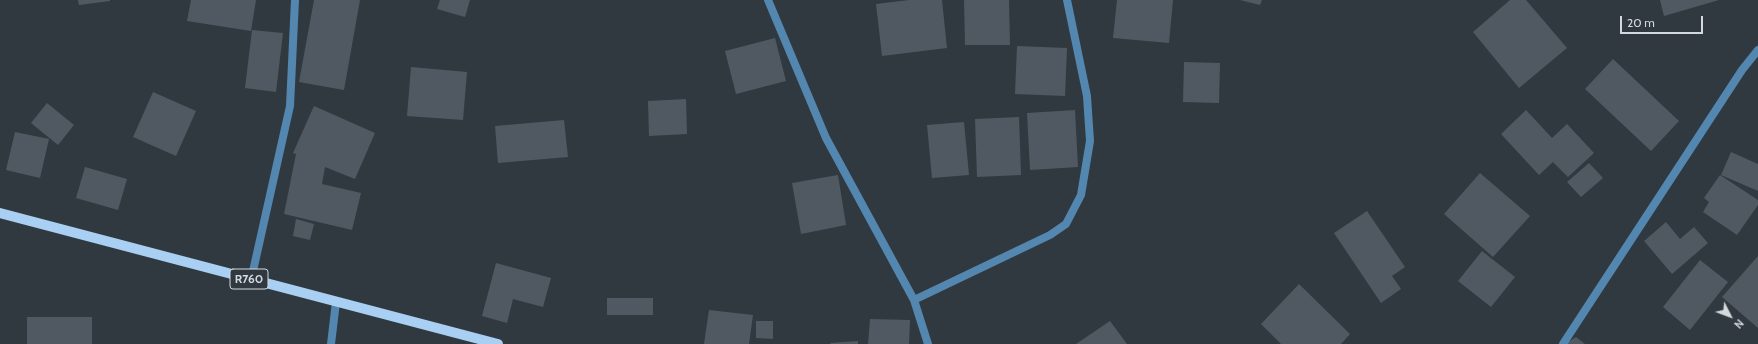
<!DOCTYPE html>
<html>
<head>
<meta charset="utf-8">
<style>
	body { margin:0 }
	#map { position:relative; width:1758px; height:344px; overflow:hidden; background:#303940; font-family:Cabin,sans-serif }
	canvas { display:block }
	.north { position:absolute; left:1710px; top:296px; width:40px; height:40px; -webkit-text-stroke:3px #303940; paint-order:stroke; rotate:132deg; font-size:11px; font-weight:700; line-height:16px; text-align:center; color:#d4d9de }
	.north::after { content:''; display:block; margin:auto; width:14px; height:18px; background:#d4d9de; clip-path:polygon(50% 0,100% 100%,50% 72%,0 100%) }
	.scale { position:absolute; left:1620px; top:16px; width:83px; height:18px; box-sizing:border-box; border:2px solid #d4d9de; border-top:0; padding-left:5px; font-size:12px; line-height:14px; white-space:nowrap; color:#d4d9de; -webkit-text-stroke:3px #303940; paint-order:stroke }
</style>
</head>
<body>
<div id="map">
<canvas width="1758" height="344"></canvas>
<div class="north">N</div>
<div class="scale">20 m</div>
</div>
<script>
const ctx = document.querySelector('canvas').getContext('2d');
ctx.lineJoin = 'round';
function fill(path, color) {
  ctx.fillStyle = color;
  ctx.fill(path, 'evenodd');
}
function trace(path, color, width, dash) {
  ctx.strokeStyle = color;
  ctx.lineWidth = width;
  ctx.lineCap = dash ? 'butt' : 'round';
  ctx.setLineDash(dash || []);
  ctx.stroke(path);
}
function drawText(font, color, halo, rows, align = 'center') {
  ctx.font = font + ' Cabin,sans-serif';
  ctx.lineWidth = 3.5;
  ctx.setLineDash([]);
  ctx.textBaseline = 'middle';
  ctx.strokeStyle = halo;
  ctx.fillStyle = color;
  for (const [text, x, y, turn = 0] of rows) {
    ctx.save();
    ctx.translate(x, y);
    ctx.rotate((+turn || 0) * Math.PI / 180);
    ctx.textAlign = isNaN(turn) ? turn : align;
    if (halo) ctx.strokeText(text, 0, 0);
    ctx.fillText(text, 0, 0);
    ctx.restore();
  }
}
fill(new Path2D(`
	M 78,0 L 110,0 L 110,1 L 79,5 Z
	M 191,0 L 256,0 L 251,31 L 187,21 Z
	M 314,0 L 360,0 L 344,90 L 299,82 Z
	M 440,0 L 470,0 L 465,17 L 437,9 Z
	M 909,0 L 942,0 L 947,48 L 882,56 L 876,4 Z
	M 964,0 L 1009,0 L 1010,45 L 965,45 Z
	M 1117,0 L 1173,0 L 1169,43 L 1113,38 Z
	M 1240,0 L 1262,0 L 1260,5 Z
	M 1510,0 L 1526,0 L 1567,48 L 1519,88 L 1473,32 Z
	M 1660,0 L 1719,0 L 1664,16 Z
	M 252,30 L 283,33 L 276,92 L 245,88 Z
	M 775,38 L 786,81 L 736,94 L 725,51 Z
	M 1017,46 L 1067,48 L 1065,96 L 1015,94 Z
	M 1613,59 L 1679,121 L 1651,151 L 1585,89 Z
	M 1184,62 L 1220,63 L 1219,103 L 1183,102 Z
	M 411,67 L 467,72 L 463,120 L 407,116 Z
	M 153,92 L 196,111 L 176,156 L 133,137 Z
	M 686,99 L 687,134 L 649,136 L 648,101 Z
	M 47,103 L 74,125 L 58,145 L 31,123 Z
	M 314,106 L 375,133 L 355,179 L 325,167 L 322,184 L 361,193 L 352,230 L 284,214 L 296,154 L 293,153 Z
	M 1075,110 L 1078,167 L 1030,170 L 1027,113 Z
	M 1526,110 L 1552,138 L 1567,124 L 1594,153 L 1568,177 L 1553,162 L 1539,175 L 1501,134 Z
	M 1019,117 L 1021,175 L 977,177 L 975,119 Z
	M 564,120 L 568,157 L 498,163 L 495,126 Z
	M 964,122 L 969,175 L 932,178 L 927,125 Z
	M 15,132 L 49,139 L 40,178 L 6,170 Z
	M 1731,152 L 1758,164 L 1758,191 L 1721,175 Z
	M 1589,163 L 1603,178 L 1581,197 L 1567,182 Z
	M 85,167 L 127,179 L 118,210 L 76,198 Z
	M 1480,173 L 1530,216 L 1493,257 L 1444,214 Z
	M 838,175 L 846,225 L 801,234 L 792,183 Z
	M 1720,175 L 1758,200 L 1758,205 L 1737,235 L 1703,212 L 1709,202 L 1704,198 Z
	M 1367,211 L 1405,267 L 1392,276 L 1401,289 L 1381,303 L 1334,233 Z
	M 296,219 L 314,224 L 310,240 L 293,236 Z
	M 1666,222 L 1680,239 L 1694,227 L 1708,243 L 1672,274 L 1644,241 Z
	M 1482,251 L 1515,277 L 1491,307 L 1458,281 Z
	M 1758,256 L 1758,328 L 1722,297 Z
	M 1700,260 L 1728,282 L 1690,330 L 1663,307 Z
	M 496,263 L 551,278 L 543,307 L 513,299 L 507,323 L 482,316 Z
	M 1299,284 L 1350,334 L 1341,344 L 1281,344 L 1261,324 Z
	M 607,298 L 653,298 L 653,315 L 607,315 Z
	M 709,310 L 753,315 L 749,344 L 704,344 Z
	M 27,317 L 92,317 L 92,344 L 27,344 Z
	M 870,319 L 910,320 L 909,344 L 868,344 Z
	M 756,321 L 773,321 L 773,339 L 756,338 Z
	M 1110,321 L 1127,344 L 1076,344 Z
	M 1576,337 L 1585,344 L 1565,344 Z
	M 858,341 L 858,344 L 831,344 L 830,343 Z`), '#505961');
trace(new Path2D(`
	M 768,0 L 826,138 L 914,300 L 928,344
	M 251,280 L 290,106 L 295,0
	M 914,300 L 1050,235 L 1066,224 L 1081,195 L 1090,141 L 1087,96 L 1067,0
	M 331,344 L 336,302
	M 1563,344 L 1742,70 L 1758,50`), '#5487b0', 8);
trace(new Path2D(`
	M 0,213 L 498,344`), '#a9d0f2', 10);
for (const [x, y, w] of [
	[249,279,38]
]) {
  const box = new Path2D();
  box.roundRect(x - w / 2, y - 10, w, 20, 3);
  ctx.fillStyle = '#303940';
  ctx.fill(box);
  trace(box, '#d4d9de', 1);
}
drawText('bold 12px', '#d4d9de', null, [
	["R760",249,279]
]);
</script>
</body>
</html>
